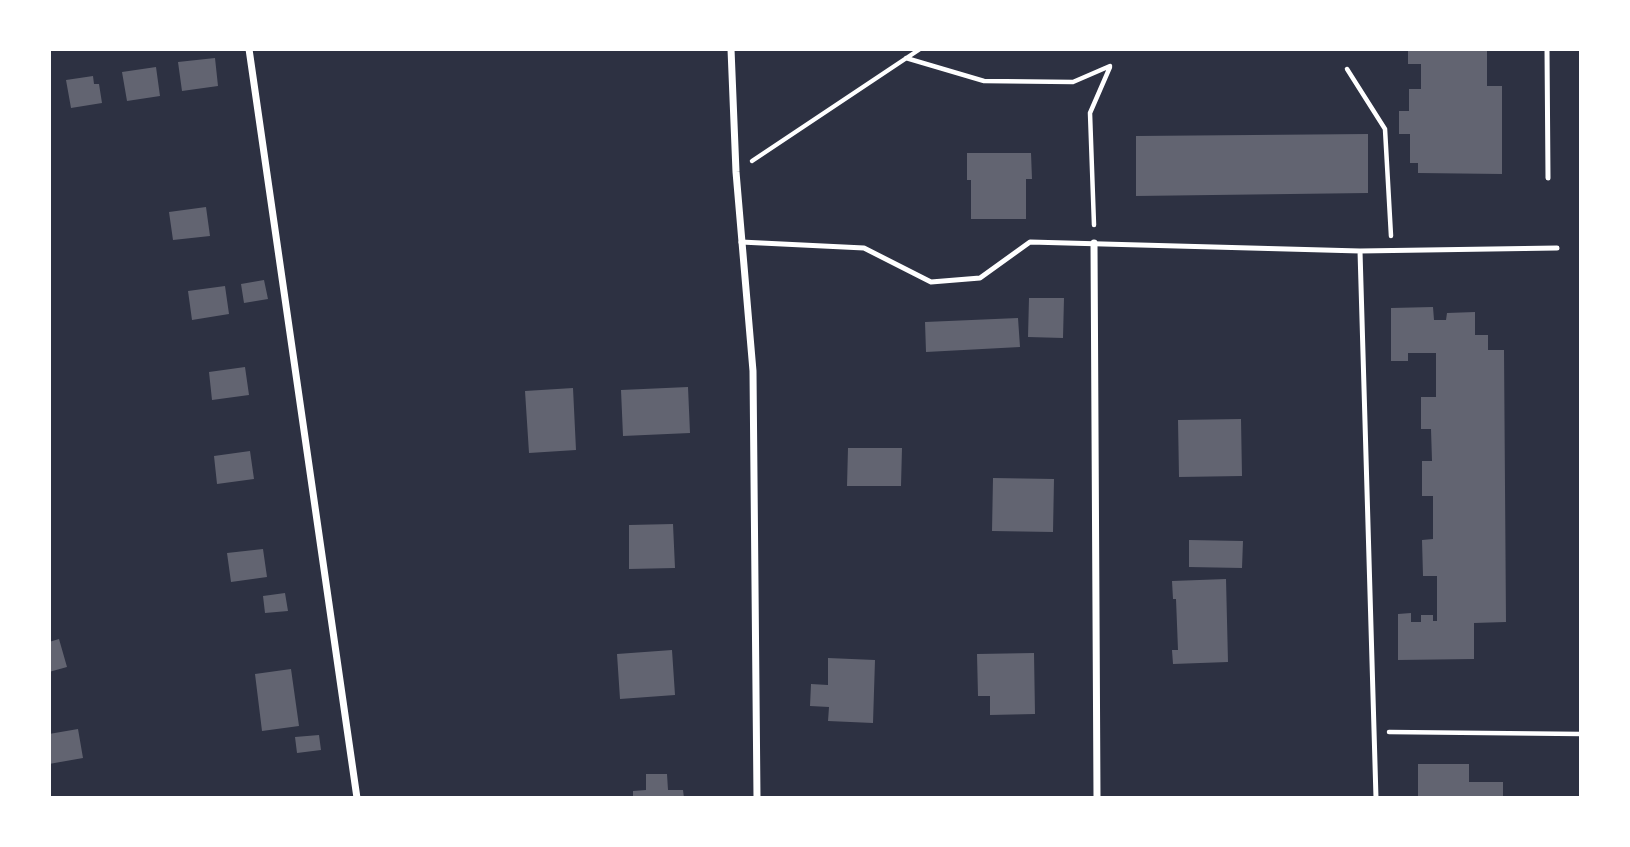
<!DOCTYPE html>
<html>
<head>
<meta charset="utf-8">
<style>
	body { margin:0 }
	#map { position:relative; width:1630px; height:847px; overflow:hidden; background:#2d3142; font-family:Arial,sans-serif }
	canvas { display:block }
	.frame { position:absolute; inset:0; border:51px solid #fff; pointer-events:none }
</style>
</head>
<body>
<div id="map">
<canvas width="1630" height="847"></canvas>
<div class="frame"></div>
</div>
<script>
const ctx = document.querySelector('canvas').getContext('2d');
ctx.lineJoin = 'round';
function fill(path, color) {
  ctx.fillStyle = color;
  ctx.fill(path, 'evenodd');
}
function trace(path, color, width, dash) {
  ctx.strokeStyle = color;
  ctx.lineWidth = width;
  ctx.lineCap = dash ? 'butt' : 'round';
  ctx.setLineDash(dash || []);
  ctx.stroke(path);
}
fill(new Path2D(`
	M 1408,49 L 1487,49 L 1487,86 L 1502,86 L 1502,174 L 1418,173 L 1418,163 L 1410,163 L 1410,134 L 1399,134 L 1399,111 L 1409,111 L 1409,89 L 1421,89 L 1421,64 L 1408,64 Z
	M 215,58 L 218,86 L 182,91 L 178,62 Z
	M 156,67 L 160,96 L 127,101 L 122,72 Z
	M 93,76 L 94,84 L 99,84 L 102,103 L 71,108 L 66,80 Z
	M 1368,134 L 1368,193 L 1136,196 L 1136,136 Z
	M 967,153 L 1031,153 L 1032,179 L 1026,179 L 1026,219 L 971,219 L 971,180 L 967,180 Z
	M 206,207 L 210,236 L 173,240 L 169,212 Z
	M 264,280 L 268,299 L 244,303 L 241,284 Z
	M 225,286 L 229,314 L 192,320 L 188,291 Z
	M 1029,298 L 1064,298 L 1063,338 L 1028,337 Z
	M 1433,307 L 1434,320 L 1446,320 L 1447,313 L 1475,312 L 1475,335 L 1488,335 L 1488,350 L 1504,350 L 1506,622 L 1474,623 L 1474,659 L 1398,660 L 1398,614 L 1411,613 L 1411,622 L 1421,622 L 1421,615 L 1433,615 L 1433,621 L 1437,621 L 1437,576 L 1423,576 L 1422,540 L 1433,539 L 1433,496 L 1422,496 L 1422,461 L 1432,461 L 1431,429 L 1421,429 L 1421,397 L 1436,397 L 1436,353 L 1408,353 L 1408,361 L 1391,361 L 1391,308 Z
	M 1018,318 L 1020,347 L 926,352 L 925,322 Z
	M 245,367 L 249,395 L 212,400 L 209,372 Z
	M 688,387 L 690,433 L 623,436 L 621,390 Z
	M 573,388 L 576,450 L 529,453 L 525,391 Z
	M 1241,419 L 1242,476 L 1179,477 L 1178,420 Z
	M 848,448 L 902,448 L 901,486 L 847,486 Z
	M 250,451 L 254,479 L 217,484 L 214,456 Z
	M 993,478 L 1054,479 L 1053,532 L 992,531 Z
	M 673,524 L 675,568 L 629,569 L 629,525 Z
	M 1189,540 L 1243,541 L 1242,568 L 1189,567 Z
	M 263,549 L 267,577 L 231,582 L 227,553 Z
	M 1226,579 L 1228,662 L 1173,664 L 1172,650 L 1178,650 L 1176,599 L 1173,599 L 1172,581 Z
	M 285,593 L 288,611 L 265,613 L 263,596 Z
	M 59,639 L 67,667 L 49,672 L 49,642 Z
	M 672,650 L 675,695 L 620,699 L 617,654 Z
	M 1034,653 L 1035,714 L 990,715 L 990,696 L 978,696 L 977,654 Z
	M 828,658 L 875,660 L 873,723 L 828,721 L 829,707 L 810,706 L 811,684 L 828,685 Z
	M 291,669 L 299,726 L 262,731 L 255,674 Z
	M 78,729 L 83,758 L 49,764 L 49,734 Z
	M 319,735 L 321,750 L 297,753 L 295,737 Z
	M 1418,764 L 1469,764 L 1469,782 L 1503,782 L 1503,798 L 1418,798 Z
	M 646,774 L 667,774 L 668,790 L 683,790 L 684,798 L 633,798 L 633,791 L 646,790 Z`), '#626471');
trace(new Path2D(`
	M 906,58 L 984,81 L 1073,82 L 1110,66
	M 1347,69 L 1385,129 L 1391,236
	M 752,161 L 920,49
	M 1094,225 L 1090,113 L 1110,67
	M 1389,732 L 1581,734`), '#fff', 4.5);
trace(new Path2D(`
	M 1547,49 L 1548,178
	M 741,242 L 864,248 L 931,282 L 980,278 L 1030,242 L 1360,251
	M 1376,798 L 1360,251 L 1557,248`), '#fff', 5);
trace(new Path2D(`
	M 249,49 L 357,798
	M 731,49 L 736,172 L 753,371 L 757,798
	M 1094,243 L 1097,798`), '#fff', 7);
</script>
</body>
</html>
